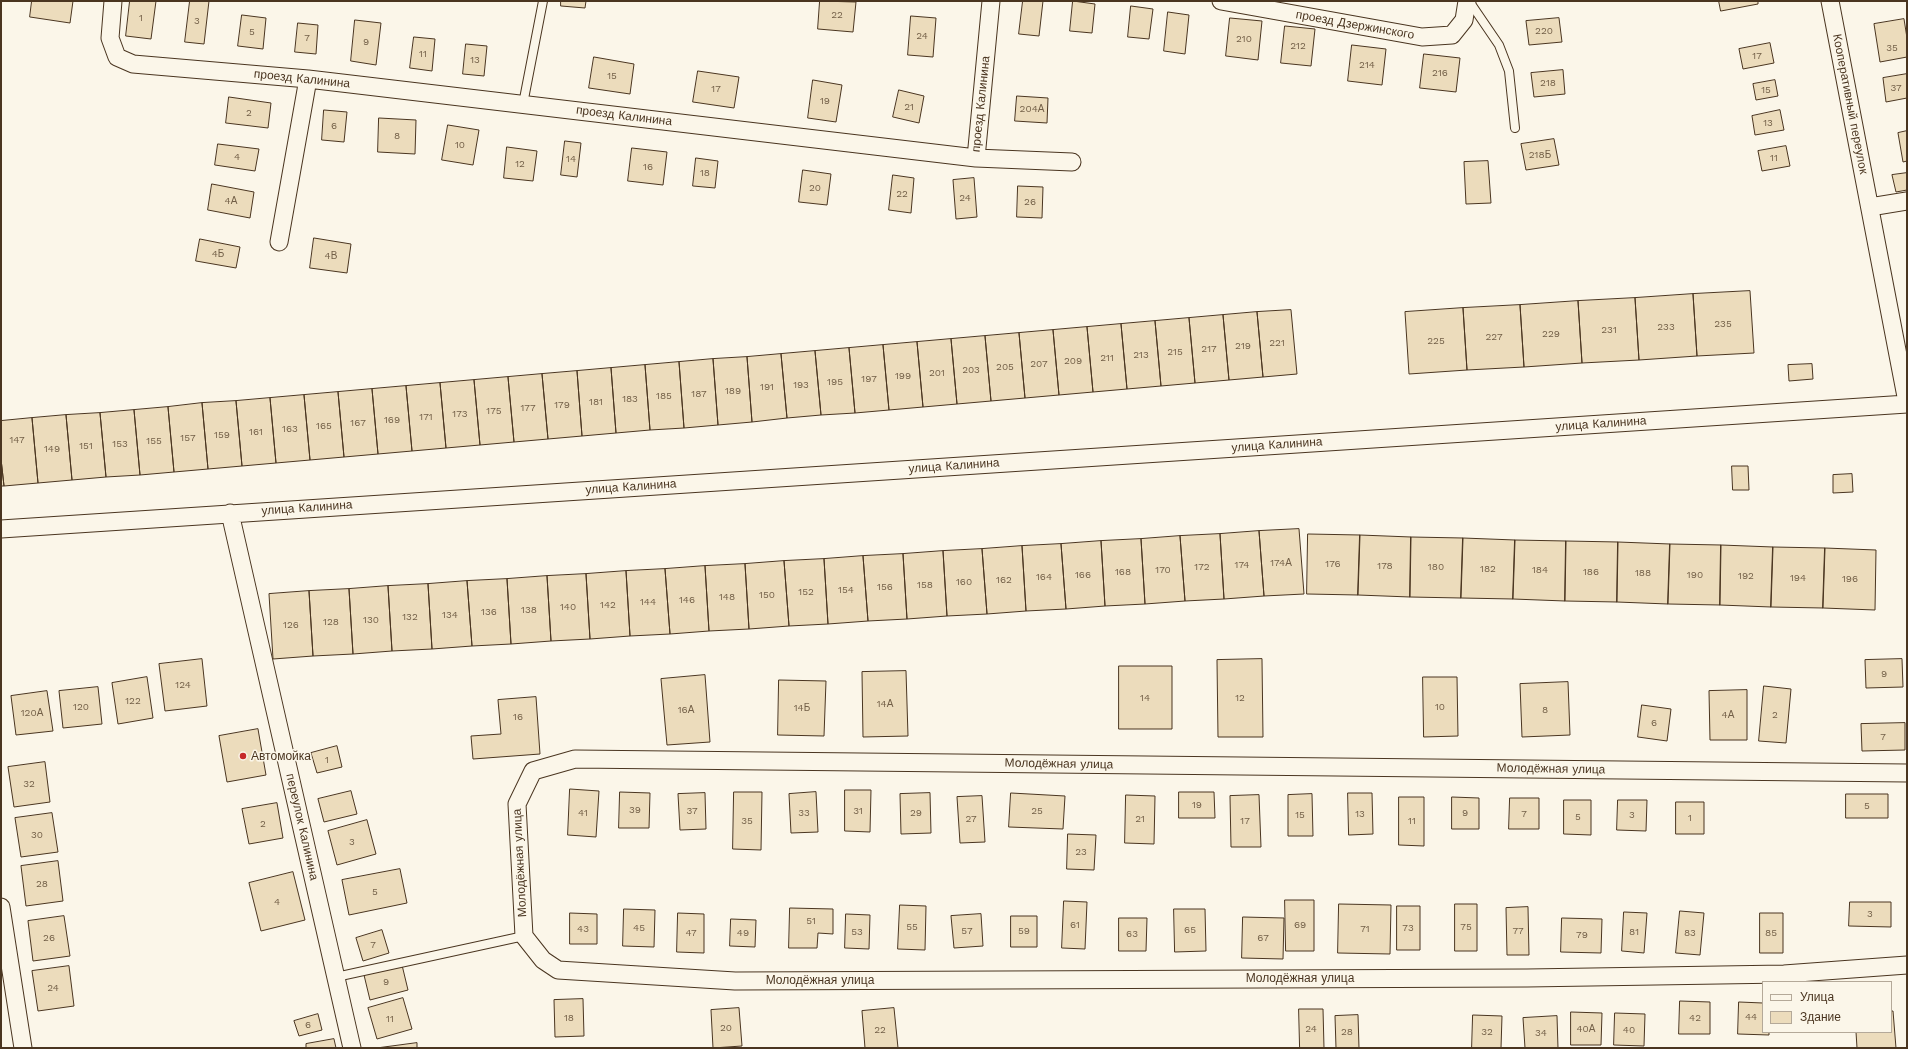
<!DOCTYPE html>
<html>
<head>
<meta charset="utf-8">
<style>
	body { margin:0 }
	#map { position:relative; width:1908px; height:1049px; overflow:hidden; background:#fbf6e9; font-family:"Work Sans",sans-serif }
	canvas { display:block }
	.frame { position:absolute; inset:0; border:2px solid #4a3520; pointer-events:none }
	.legend { position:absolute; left:1762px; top:981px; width:130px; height:52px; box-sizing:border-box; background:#fbf6e9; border:1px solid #b4a999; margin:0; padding:5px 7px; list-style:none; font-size:12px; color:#4a3520 }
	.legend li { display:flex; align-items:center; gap:8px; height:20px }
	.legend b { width:20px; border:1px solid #b4a999 }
</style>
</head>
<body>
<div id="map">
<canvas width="1908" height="1049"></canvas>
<div class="frame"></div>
<ul class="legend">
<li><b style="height:5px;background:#fbf6e9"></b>Улица</li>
<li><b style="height:11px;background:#ecdcbc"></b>Здание</li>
</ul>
</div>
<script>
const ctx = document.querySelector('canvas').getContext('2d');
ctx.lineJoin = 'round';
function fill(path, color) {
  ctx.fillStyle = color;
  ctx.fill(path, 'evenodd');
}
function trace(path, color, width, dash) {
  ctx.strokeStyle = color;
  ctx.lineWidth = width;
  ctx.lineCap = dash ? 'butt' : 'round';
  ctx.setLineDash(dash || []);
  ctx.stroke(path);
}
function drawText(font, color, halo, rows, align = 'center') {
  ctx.font = font + ' "Work Sans",sans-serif';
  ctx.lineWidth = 3;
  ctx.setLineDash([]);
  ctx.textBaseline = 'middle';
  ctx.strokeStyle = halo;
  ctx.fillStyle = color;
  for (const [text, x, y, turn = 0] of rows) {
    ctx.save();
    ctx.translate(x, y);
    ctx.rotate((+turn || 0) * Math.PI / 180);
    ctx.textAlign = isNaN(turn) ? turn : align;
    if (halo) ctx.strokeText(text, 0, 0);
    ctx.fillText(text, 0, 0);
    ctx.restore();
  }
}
const building = new Path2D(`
	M 32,1 L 73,1 L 70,23 L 30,17 Z
	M 130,1 L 156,1 L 151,39 L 126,36 Z
	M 190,1 L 209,1 L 204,44 L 185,42 Z
	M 561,1 L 586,1 L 585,8 L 561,6 Z
	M 820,1 L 856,2 L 853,32 L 818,29 Z
	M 1023,1 L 1043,1 L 1039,36 L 1019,34 Z
	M 1073,1 L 1095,4 L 1092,33 L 1070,31 Z
	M 1719,1 L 1758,1 L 1758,4 L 1721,11 Z
	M 1131,6 L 1153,9 L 1149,39 L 1128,37 Z
	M 1168,12 L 1189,15 L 1185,54 L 1164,51 Z
	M 242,15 L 266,18 L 263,49 L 238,46 Z
	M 911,16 L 936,18 L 933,57 L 908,55 Z
	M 1230,18 L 1262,21 L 1258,60 L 1226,56 Z
	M 1559,18 L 1562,42 L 1529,45 L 1526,21 Z
	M 1904,19 L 1907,38 L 1907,57 L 1880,62 L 1874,24 Z
	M 355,20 L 381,23 L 376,65 L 351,61 Z
	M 298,23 L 318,25 L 316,54 L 295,52 Z
	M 1285,26 L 1315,29 L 1311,66 L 1281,63 Z
	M 414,37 L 435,39 L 432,71 L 410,68 Z
	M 1770,43 L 1774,63 L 1743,69 L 1739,49 Z
	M 466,44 L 487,46 L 484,76 L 463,74 Z
	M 1352,45 L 1386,49 L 1382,85 L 1348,81 Z
	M 1424,54 L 1460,58 L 1456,92 L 1420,88 Z
	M 594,57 L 634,64 L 630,94 L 589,88 Z
	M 1563,70 L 1565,94 L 1534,97 L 1531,73 Z
	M 698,71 L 739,77 L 734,108 L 693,102 Z
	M 1907,74 L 1907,98 L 1886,102 L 1883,78 Z
	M 813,80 L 842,85 L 836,122 L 808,118 Z
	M 1775,80 L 1778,96 L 1756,100 L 1753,84 Z
	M 899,90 L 924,96 L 919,123 L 893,117 Z
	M 1017,96 L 1048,98 L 1047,123 L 1015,121 Z
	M 229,97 L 271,103 L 268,128 L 226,123 Z
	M 324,110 L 347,112 L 344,142 L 322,140 Z
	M 1780,110 L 1784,130 L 1755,135 L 1752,116 Z
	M 379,118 L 416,120 L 415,154 L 378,152 Z
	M 448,125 L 479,130 L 473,165 L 442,160 Z
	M 1907,131 L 1907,161 L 1903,162 L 1898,133 Z
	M 1554,139 L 1559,165 L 1526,170 L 1521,144 Z
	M 565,141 L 581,143 L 577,177 L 561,175 Z
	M 218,144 L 259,149 L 255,171 L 215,165 Z
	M 1786,146 L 1790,166 L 1762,171 L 1758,151 Z
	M 507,147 L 537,151 L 533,181 L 504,178 Z
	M 632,148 L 667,152 L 663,185 L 628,181 Z
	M 696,158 L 718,161 L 715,188 L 693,186 Z
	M 1488,161 L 1491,203 L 1466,204 L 1464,162 Z
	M 803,170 L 831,174 L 827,205 L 799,202 Z
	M 1907,173 L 1907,190 L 1896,192 L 1892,175 Z
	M 893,175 L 914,178 L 911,213 L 889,210 Z
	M 974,178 L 977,217 L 956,219 L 953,180 Z
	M 212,184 L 254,192 L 250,218 L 208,210 Z
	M 1018,186 L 1043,187 L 1042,218 L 1017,217 Z
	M 314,238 L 351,244 L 347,273 L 310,268 Z
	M 200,239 L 240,247 L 236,268 L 196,261 Z
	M 1750,291 L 1754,353 L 1697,356 L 1693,294 Z
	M 1693,294 L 1697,356 L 1639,360 L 1635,298 Z
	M 1635,298 L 1639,360 L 1582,363 L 1578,301 Z
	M 1578,301 L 1582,363 L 1524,367 L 1520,305 Z
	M 1520,305 L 1524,367 L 1467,370 L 1463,308 Z
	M 1463,308 L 1467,370 L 1409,374 L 1405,312 Z
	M 1291,310 L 1297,374 L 1263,377 L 1257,312 Z
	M 1257,312 L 1263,377 L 1229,380 L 1223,315 Z
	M 1223,315 L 1229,380 L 1195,383 L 1189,318 Z
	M 1189,318 L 1195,383 L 1161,386 L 1155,321 Z
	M 1155,321 L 1161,386 L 1127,389 L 1121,324 Z
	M 1121,324 L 1127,389 L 1093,392 L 1087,327 Z
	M 1087,327 L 1093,392 L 1059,395 L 1053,330 Z
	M 1053,330 L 1059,395 L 1025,398 L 1019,333 Z
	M 1019,333 L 1025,398 L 991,401 L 985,336 Z
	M 985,336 L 991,401 L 957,404 L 951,339 Z
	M 951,339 L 957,404 L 923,407 L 917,342 Z
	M 917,342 L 923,407 L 889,410 L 883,345 Z
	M 883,345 L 889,410 L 855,413 L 849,348 Z
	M 849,348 L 855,413 L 821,415 L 815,351 Z
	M 815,351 L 821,415 L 787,418 L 781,354 Z
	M 781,354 L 787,418 L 752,422 L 747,357 Z
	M 747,357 L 752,422 L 718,425 L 713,359 Z
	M 713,359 L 718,425 L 684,428 L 679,362 Z
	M 679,362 L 684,428 L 650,430 L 645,365 Z
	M 1812,364 L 1813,379 L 1789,381 L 1788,365 Z
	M 645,365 L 650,430 L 616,433 L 611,368 Z
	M 611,368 L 616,433 L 582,436 L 577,371 Z
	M 577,371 L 582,436 L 548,439 L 542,374 Z
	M 542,374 L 548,439 L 514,442 L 508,377 Z
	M 508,377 L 514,442 L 480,445 L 474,380 Z
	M 474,380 L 480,445 L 446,448 L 440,383 Z
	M 440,383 L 446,448 L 412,451 L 406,386 Z
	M 406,386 L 412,451 L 378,454 L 372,389 Z
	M 372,389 L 378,454 L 344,457 L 338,392 Z
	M 338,392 L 344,457 L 310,460 L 304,395 Z
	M 304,395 L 310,460 L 276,463 L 270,398 Z
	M 270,398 L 276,463 L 242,466 L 236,401 Z
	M 236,401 L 242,466 L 208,469 L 202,403 Z
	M 202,403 L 208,469 L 174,472 L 168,407 Z
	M 168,407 L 174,472 L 140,475 L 134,410 Z
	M 134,410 L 140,475 L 106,477 L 100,413 Z
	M 100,413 L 106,477 L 72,480 L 66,415 Z
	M 66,415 L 72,480 L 38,483 L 32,418 Z
	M 32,418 L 38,483 L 4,486 L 1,459 L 1,421 Z
	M 1,459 L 4,486 L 1,486 Z
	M 1732,466 L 1748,466 L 1749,490 L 1733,490 Z
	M 1852,474 L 1853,492 L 1833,493 L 1833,475 Z
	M 1299,529 L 1304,594 L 1264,596 L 1259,531 Z
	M 1259,531 L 1264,596 L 1224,599 L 1220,534 Z
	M 1220,534 L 1224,599 L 1185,601 L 1180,536 Z
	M 1308,534 L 1360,535 L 1358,595 L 1307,594 Z
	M 1360,535 L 1411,537 L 1410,597 L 1358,595 Z
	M 1180,536 L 1185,601 L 1145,604 L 1141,539 Z
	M 1411,537 L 1463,538 L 1461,598 L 1410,597 Z
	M 1463,538 L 1515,540 L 1513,599 L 1461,598 Z
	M 1141,539 L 1145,604 L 1105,606 L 1101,541 Z
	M 1515,540 L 1566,541 L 1565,601 L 1513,599 Z
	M 1101,541 L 1105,606 L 1066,609 L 1061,544 Z
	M 1566,541 L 1618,542 L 1617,602 L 1565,601 Z
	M 1618,542 L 1670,544 L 1668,604 L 1617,602 Z
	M 1061,544 L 1066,609 L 1026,611 L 1022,546 Z
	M 1670,544 L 1721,545 L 1720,605 L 1668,604 Z
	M 1721,545 L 1773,547 L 1771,607 L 1720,605 Z
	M 1022,546 L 1026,611 L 987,614 L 982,549 Z
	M 1773,547 L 1825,548 L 1823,608 L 1771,607 Z
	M 1825,548 L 1876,550 L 1875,610 L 1823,608 Z
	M 982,549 L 987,614 L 947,616 L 943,551 Z
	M 943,551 L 947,616 L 907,619 L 903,554 Z
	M 903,554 L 907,619 L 868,621 L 863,556 Z
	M 863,556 L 868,621 L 828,624 L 824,559 Z
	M 824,559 L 828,624 L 789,626 L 784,561 Z
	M 784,561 L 789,626 L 749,629 L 745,564 Z
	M 745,564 L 749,629 L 709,631 L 705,566 Z
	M 705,566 L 709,631 L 670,634 L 665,569 Z
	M 665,569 L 670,634 L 630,636 L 626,571 Z
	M 626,571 L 630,636 L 590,639 L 586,574 Z
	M 586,574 L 590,639 L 551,641 L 547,576 Z
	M 547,576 L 551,641 L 511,644 L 507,579 Z
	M 507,579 L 511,644 L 472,646 L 467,581 Z
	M 467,581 L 472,646 L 432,649 L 428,584 Z
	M 428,584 L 432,649 L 392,651 L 388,586 Z
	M 388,586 L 392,651 L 353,654 L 349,589 Z
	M 349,589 L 353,654 L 313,656 L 309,591 Z
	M 309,591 L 313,656 L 273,659 L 269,594 Z
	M 202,659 L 207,706 L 165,711 L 159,664 Z
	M 1262,659 L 1263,737 L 1218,737 L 1217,660 Z
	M 1902,659 L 1903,687 L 1866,688 L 1865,660 Z
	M 1119,666 L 1172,666 L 1172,729 L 1119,729 Z
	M 906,671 L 908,736 L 863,737 L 862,672 Z
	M 705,675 L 710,742 L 667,745 L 661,679 Z
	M 147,677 L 153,718 L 118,724 L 112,683 Z
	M 1423,677 L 1457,677 L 1458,736 L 1424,737 Z
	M 779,680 L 826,681 L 824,736 L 778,735 Z
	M 1568,682 L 1570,735 L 1522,737 L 1520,684 Z
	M 1764,686 L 1791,689 L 1786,743 L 1759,741 Z
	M 98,687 L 102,724 L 63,728 L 59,691 Z
	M 1747,690 L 1747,740 L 1710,740 L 1709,691 Z
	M 47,691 L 53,731 L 16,735 L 11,696 Z
	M 536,697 L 540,754 L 473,759 L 471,736 L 501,734 L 498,700 Z
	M 1642,705 L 1671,709 L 1667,741 L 1638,737 Z
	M 1905,723 L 1905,750 L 1862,751 L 1861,724 Z
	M 258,729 L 266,775 L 227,782 L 219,736 Z
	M 337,746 L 342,767 L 317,773 L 311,753 Z
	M 45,762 L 50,802 L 14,807 L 8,767 Z
	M 570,789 L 599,791 L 596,837 L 568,835 Z
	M 845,790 L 871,790 L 870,832 L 845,831 Z
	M 351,791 L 357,814 L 324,822 L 318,799 Z
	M 620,792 L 650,793 L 649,828 L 619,828 Z
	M 734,792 L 762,792 L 761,850 L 733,849 Z
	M 816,792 L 818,832 L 791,833 L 789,794 Z
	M 1179,792 L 1214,792 L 1215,818 L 1179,818 Z
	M 705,793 L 706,829 L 680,830 L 678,794 Z
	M 930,793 L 931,833 L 901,834 L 900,794 Z
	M 1011,793 L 1065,796 L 1063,829 L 1009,827 Z
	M 1348,793 L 1372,793 L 1373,834 L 1349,835 Z
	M 1312,794 L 1313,836 L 1288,836 L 1288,795 Z
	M 1846,794 L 1888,794 L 1888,818 L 1846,818 Z
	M 1126,795 L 1155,796 L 1154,844 L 1125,843 Z
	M 1259,795 L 1261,847 L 1231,847 L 1230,796 Z
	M 982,796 L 985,842 L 960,843 L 957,797 Z
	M 1399,797 L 1424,797 L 1424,846 L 1399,845 Z
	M 1452,797 L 1479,798 L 1479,829 L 1452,829 Z
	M 1510,798 L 1539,798 L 1539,829 L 1509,829 Z
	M 1564,800 L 1591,800 L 1591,835 L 1564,834 Z
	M 1618,800 L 1647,800 L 1646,831 L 1617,830 Z
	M 1676,802 L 1704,802 L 1704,834 L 1676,834 Z
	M 277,803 L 283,838 L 249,844 L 242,809 Z
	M 52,813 L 58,852 L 21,857 L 15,818 Z
	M 367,820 L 376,854 L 337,865 L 328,831 Z
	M 1068,834 L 1096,835 L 1094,870 L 1067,869 Z
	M 58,861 L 63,901 L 26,906 L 21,866 Z
	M 400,869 L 407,903 L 349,915 L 342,880 Z
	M 293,872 L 305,920 L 261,931 L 249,883 Z
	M 1285,900 L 1314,900 L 1314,951 L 1286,951 Z
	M 1064,901 L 1087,902 L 1085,949 L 1062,948 Z
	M 1850,902 L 1891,902 L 1891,927 L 1849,926 Z
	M 1339,904 L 1391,905 L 1390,954 L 1338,953 Z
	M 1455,904 L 1477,904 L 1477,951 L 1455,951 Z
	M 900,905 L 926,906 L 925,950 L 898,949 Z
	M 1397,906 L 1420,906 L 1420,950 L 1397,950 Z
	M 1528,907 L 1529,955 L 1507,955 L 1506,908 Z
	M 790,908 L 833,909 L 833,934 L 818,933 L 817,948 L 789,948 Z
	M 624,909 L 655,910 L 654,947 L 623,946 Z
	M 1174,909 L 1205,909 L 1206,951 L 1175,952 Z
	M 1680,911 L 1704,913 L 1700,955 L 1676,953 Z
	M 1624,912 L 1647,913 L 1644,953 L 1622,951 Z
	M 570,913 L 597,914 L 597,944 L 570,944 Z
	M 678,913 L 704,914 L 704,953 L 677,952 Z
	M 1760,913 L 1783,913 L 1783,953 L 1760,953 Z
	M 846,914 L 870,915 L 869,949 L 845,948 Z
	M 981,914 L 983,946 L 954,948 L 951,916 Z
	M 64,916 L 70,956 L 33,961 L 28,921 Z
	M 1011,916 L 1037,916 L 1037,947 L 1011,947 Z
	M 1243,917 L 1284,918 L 1283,959 L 1242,958 Z
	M 1119,918 L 1147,918 L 1146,951 L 1119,951 Z
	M 1562,918 L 1602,919 L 1601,953 L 1561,952 Z
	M 731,919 L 756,920 L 755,947 L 730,946 Z
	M 382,930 L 389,953 L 363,961 L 356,938 Z
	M 402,965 L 408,990 L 370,1000 L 364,975 Z
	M 69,966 L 74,1006 L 38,1011 L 32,971 Z
	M 403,998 L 412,1029 L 377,1039 L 368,1008 Z
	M 583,999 L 584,1036 L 555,1037 L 554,1000 Z
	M 1680,1001 L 1710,1002 L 1710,1034 L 1679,1034 Z
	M 1739,1002 L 1763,1003 L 1763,1032 L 1769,1032 L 1769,1035 L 1738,1034 Z
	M 739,1008 L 742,1046 L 713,1048 L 711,1010 Z
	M 894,1008 L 898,1048 L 865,1048 L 862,1011 Z
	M 1299,1009 L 1323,1009 L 1324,1048 L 1300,1048 Z
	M 1891,1011 L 1893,1011 L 1896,1048 L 1857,1048 L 1856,1032 L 1891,1032 Z
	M 1571,1012 L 1602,1013 L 1601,1045 L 1571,1045 Z
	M 1615,1013 L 1645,1014 L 1644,1046 L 1614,1045 Z
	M 318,1014 L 322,1030 L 299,1036 L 294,1021 Z
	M 1358,1015 L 1359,1048 L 1336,1048 L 1335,1016 Z
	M 1473,1015 L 1502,1016 L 1501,1048 L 1472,1048 Z
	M 1557,1016 L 1558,1048 L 1525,1048 L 1523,1018 Z
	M 334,1039 L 336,1048 L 306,1048 L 306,1044 Z
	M 417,1043 L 417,1048 L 377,1048 Z`);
fill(building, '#ecdcbc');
trace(building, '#4a3520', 1);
const lane = new Path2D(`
	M 1469,1 L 1499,45 L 1509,71 L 1515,128
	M 523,104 L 543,1
	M 336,977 L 524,936`);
const street = new Path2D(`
	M 113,1 L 110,38 L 117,57 L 133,64 L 308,79 L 976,158 L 991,1
	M 1221,1 L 1422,37 L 1452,35 L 1464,20 L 1467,1
	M 1830,1 L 1907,402
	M 976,158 L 1072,162
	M 1870,207 L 1907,201
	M 279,242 L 308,79
	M 230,513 L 352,1048
	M 1,529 L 1907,404
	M 1907,773 L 575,759 L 533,771 L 517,804 L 524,936 L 543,960 L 558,970 L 735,981 L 1527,978 L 1784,974 L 1907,965
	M 1,907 L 23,1048`);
trace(lane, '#4a3520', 10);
trace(street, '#4a3520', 19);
trace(lane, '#fbf6e9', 8);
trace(street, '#fbf6e9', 17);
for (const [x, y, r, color] of [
	[243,756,4,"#c62828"]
]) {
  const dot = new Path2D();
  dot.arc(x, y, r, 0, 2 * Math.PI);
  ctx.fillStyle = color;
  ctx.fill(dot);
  trace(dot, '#fbf6e9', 1.5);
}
drawText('10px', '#725f47', null, [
	["22",837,15],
	["1",141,18],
	["3",197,21],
	["220",1544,31],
	["5",252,32],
	["24",922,36],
	["7",307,38],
	["210",1244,39],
	["9",366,42],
	["212",1298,46],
	["35",1892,48],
	["11",423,54],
	["17",1757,56],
	["13",475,60],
	["214",1367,65],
	["216",1440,73],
	["15",612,76],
	["218",1548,83],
	["37",1896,88],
	["17",716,89],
	["15",1766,90],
	["19",825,101],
	["21",909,107],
	["204А",1032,109],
	["2",249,113],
	["13",1768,123],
	["6",334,126],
	["8",397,136],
	["10",460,145],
	["218Б",1540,155],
	["4",237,157],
	["11",1774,158],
	["14",571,159],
	["12",520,164],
	["16",648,167],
	["18",705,173],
	["20",815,188],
	["22",902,194],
	["24",965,198],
	["4А",231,201],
	["26",1030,202],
	["4Б",218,254],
	["4В",331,256],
	["235",1723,324],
	["233",1666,327],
	["231",1609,330],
	["229",1551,334],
	["227",1494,337],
	["225",1436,341],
	["221",1277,343],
	["219",1243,346],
	["217",1209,349],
	["215",1175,352],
	["213",1141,355],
	["211",1107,358],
	["209",1073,361],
	["207",1039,364],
	["205",1005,367],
	["203",971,370],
	["201",937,373],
	["199",903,376],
	["197",869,379],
	["195",835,382],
	["193",801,385],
	["191",767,387],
	["189",733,391],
	["187",699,394],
	["185",664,396],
	["183",630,399],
	["181",596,402],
	["179",562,405],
	["177",528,408],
	["175",494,411],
	["173",460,414],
	["171",426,417],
	["169",392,420],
	["167",358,423],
	["165",324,426],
	["163",290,429],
	["161",256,432],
	["159",222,435],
	["157",188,438],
	["147",17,440],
	["155",154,441],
	["153",120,444],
	["151",86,446],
	["149",52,449],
	["174А",1281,563],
	["176",1333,564],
	["174",1242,565],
	["178",1385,566],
	["172",1202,567],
	["180",1436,567],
	["182",1488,569],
	["170",1163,570],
	["184",1540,570],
	["168",1123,572],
	["186",1591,572],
	["188",1643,573],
	["166",1083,575],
	["190",1695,575],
	["192",1746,576],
	["164",1044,577],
	["194",1798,578],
	["196",1850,579],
	["162",1004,580],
	["160",964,582],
	["158",925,585],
	["156",885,587],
	["154",846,590],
	["152",806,592],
	["150",767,595],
	["148",727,597],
	["146",687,600],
	["144",648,602],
	["142",608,605],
	["140",568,607],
	["138",529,610],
	["136",489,612],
	["134",450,615],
	["132",410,617],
	["130",371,620],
	["128",331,622],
	["126",291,625],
	["9",1884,674],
	["124",183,685],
	["14",1145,698],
	["12",1240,698],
	["122",133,701],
	["14А",885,704],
	["120",81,707],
	["10",1440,707],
	["14Б",802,708],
	["16А",686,710],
	["8",1545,710],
	["120А",32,713],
	["4А",1728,715],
	["2",1775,715],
	["16",518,717],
	["6",1654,723],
	["7",1883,737],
	["1",327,760],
	["32",29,784],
	["19",1197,805],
	["5",1867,806],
	["39",635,810],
	["37",692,811],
	["31",858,811],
	["25",1037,811],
	["41",583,813],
	["33",804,813],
	["29",916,813],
	["9",1465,813],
	["13",1360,814],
	["7",1524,814],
	["15",1300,815],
	["3",1632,815],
	["5",1578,817],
	["1",1690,818],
	["27",971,819],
	["21",1140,819],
	["35",747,821],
	["17",1245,821],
	["11",1412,821],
	["2",263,824],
	["30",37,835],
	["3",352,842],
	["23",1081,852],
	["28",42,884],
	["5",375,892],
	["4",277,902],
	["3",1870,914],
	["51",811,921],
	["61",1075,925],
	["69",1300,925],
	["55",912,927],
	["75",1466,927],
	["45",639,928],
	["73",1408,928],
	["43",583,929],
	["71",1365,929],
	["65",1190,930],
	["57",967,931],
	["59",1024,931],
	["77",1518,931],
	["53",857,932],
	["81",1634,932],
	["47",691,933],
	["49",743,933],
	["83",1690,933],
	["85",1771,933],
	["63",1132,934],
	["79",1582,935],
	["26",49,938],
	["67",1263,938],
	["7",373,945],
	["9",386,982],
	["24",53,988],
	["44",1751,1017],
	["18",569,1018],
	["42",1695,1018],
	["11",390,1019],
	["6",308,1025],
	["20",726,1028],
	["24",1311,1029],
	["40А",1586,1029],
	["22",880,1030],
	["40",1629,1030],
	["28",1347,1032],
	["32",1487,1032],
	["34",1541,1033]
]);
drawText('12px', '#4a3520', '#fbf6e9', [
	["проезд Дзержинского",1355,25,10],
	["проезд Калинина",302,79,6],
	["проезд Калинина",981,104,-84],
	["Кооперативный переулок",1850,104,79],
	["проезд Калинина",624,116,7],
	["улица Калинина",1601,424,-4],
	["улица Калинина",1277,445,-4],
	["улица Калинина",954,466,-4],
	["улица Калинина",631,487,-4],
	["улица Калинина",307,508,-4],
	["Молодёжная улица",1059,764,1],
	["Молодёжная улица",1551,769,1],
	["переулок Калинина",302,827,77],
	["Молодёжная улица",520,863,-93],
	["Молодёжная улица",1300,978],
	["Молодёжная улица",820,980]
]);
drawText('12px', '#4a3520', '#fbf6e9', [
	["Автомойка",251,756]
], 'left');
</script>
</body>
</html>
